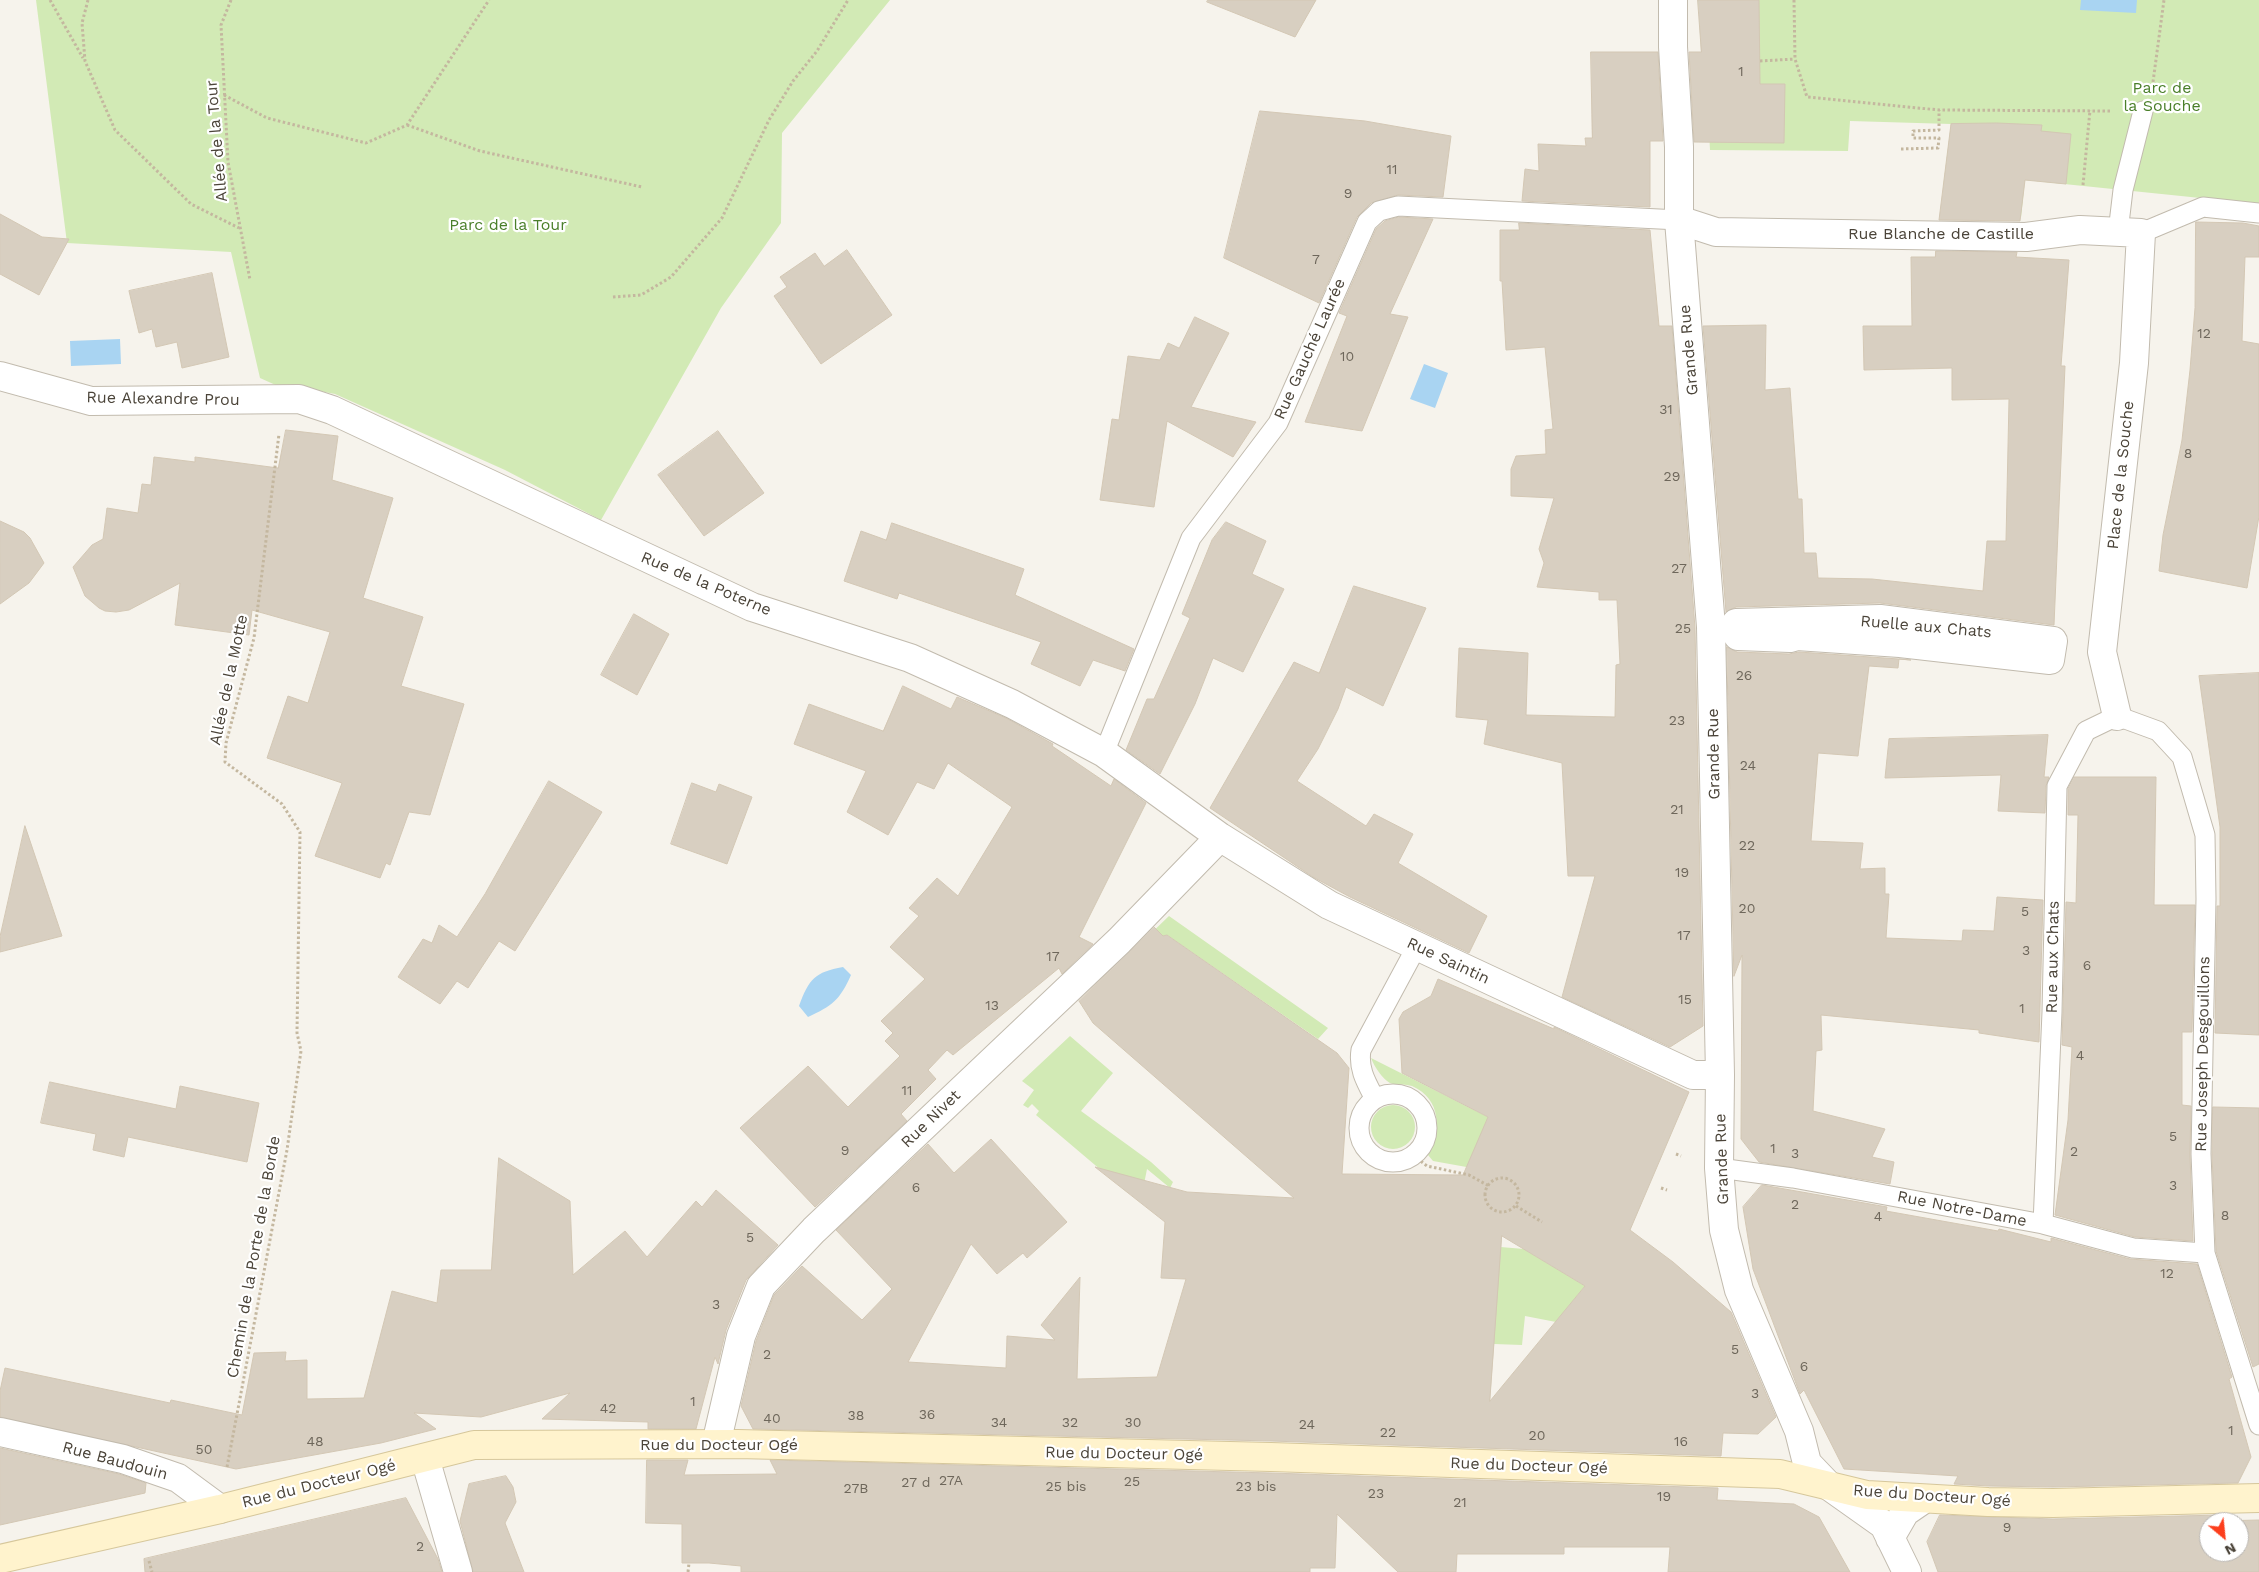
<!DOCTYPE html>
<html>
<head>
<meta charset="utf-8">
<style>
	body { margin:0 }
	#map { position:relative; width:2259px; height:1572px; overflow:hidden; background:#f6f3ec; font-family:"Work Sans",sans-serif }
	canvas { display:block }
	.north { position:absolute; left:2199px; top:1512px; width:50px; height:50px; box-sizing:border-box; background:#fff; border:1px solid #b7b4b0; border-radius:50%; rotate:152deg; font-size:14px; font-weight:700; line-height:20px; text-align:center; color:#4b4439 }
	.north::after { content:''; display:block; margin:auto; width:18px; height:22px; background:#fc3f1d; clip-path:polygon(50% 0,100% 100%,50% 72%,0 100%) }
</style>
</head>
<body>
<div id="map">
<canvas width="2259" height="1572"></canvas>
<div class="north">N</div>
</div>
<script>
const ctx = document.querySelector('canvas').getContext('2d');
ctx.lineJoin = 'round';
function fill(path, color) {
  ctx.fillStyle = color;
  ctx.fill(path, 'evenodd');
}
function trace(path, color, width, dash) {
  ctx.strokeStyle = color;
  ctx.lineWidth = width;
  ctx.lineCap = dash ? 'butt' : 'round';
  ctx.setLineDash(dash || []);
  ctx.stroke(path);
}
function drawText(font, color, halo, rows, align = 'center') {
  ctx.font = font + ' "Work Sans",sans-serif';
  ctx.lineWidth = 4.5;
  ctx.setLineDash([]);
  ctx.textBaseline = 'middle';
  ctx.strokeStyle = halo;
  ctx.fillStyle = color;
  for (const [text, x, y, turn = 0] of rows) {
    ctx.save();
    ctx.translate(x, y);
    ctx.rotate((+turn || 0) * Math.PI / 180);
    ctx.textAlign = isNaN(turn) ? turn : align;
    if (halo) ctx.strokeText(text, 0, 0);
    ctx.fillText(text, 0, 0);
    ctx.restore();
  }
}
fill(new Path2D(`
	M 36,0 L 890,0 L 782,133 L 781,223 L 721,308 L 601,520 L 505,470 L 335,394 L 293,386 L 280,387 L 260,378 L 231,252 L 67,243 Z
	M 1698,0 L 2259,0 L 2259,204 L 2025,180 L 2021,217 L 1989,216 L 1943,188 L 1951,124 L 1850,121 L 1848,151 L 1710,150 L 1707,92 L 1704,92 Z
	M 1169,916 L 1328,1028 L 1318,1039 L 1167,935 L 1141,943 Z
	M 1070,1036 L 1113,1073 L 1081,1111 L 1151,1162 L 1173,1182 L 1170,1188 L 1147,1169 L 1144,1184 L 1128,1193 L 1036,1115 L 1039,1111 L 1032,1104 L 1028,1108 L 1023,1105 L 1034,1090 L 1022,1081 Z
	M 1371,1058 L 1488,1117 L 1472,1168 L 1433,1161 L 1428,1155 C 1441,1131 1442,1099 1412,1086 C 1406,1084 1399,1085 1393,1084 C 1384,1082 1374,1066 1371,1058 Z
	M1371 1127a22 22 0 1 1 44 0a22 22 0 1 1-44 0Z
	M 1477,1245 L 1524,1249 L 1585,1286 L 1556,1322 L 1525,1316 L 1522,1345 L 1494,1344 Z`), '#d2eab5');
fill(new Path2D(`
	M 2081,0 L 2137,0 L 2136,13 L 2080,10 Z
	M 120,339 L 121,364 L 71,366 L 70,341 Z
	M 1424,364 L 1448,373 L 1435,408 L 1410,399 Z
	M 843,967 L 851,975 C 840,1000 832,1006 808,1017 L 799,1006 C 809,979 815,972 843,967 Z`), '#a9d4f2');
const building = new Path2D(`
	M 1208,0 L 1316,0 L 1295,37 L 1207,2 Z
	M 1698,0 L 1759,0 L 1760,84 L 1785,84 L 1784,143 L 1694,142 L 1689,52 L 1701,52 Z
	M 1591,52 L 1658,52 L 1663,141 L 1650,141 L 1650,207 L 1522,201 L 1525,169 L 1539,171 L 1538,144 L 1586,146 L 1585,138 L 1592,138 Z
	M 1260,111 L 1365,121 L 1451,136 L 1443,197 L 1398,195 L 1371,203 L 1357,217 L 1319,303 L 1224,258 Z
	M 1997,123 L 2042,125 L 2041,131 L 2071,134 L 2066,184 L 2025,180 L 2020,221 L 1939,220 L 1951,124 Z
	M 0,214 L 42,237 L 69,239 L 39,295 L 0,274 Z
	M 1399,217 L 1433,219 L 1390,314 L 1408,317 L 1362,431 L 1305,422 L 1347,316 L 1339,313 L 1376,229 L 1385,221 Z
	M 2196,222 L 2243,223 L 2259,226 L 2259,257 L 2245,257 L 2243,311 L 2242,341 L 2259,344 L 2259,516 L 2247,588 L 2159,571 L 2163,535 L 2182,440 L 2190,370 L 2195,308 Z
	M 1519,223 L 1650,230 L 1659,326 L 1672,326 L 1695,628 L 1703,1026 L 1670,1047 L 1562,997 L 1595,876 L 1568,876 L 1562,763 L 1484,744 L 1488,720 L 1456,717 L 1459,648 L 1528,653 L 1526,715 L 1615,717 L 1616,665 L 1620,664 L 1617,600 L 1599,600 L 1599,592 L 1537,587 L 1544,563 L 1539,549 L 1554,498 L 1511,496 L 1511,469 L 1516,456 L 1546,454 L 1545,430 L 1553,429 L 1545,347 L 1506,350 L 1502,281 L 1500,281 L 1500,230 L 1519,230 Z
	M 847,250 L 892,315 L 821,364 L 774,296 L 787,287 L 780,277 L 815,253 L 824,266 Z
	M 1936,251 L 2017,252 L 2016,257 L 2069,260 L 2061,366 L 2065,366 L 2054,625 L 1880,603 L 1736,607 L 1726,612 L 1703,326 L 1766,325 L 1765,390 L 1790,388 L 1798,499 L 1802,499 L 1804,553 L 1816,553 L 1818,578 L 1872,579 L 1983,591 L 1987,541 L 2006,541 L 2009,399 L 1952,400 L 1952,368 L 1864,370 L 1863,326 L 1912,326 L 1911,257 L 1935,257 Z
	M 212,273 L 229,357 L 182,368 L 177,342 L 156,347 L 152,329 L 139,333 L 129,291 Z
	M 1195,317 L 1229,333 L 1191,407 L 1256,422 L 1233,457 L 1167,421 L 1154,507 L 1100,500 L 1112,419 L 1119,420 L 1128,356 L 1160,360 L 1168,343 L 1179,348 Z
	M 286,430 L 338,436 L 332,480 L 393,498 L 363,598 L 423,617 L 401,686 L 464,704 L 430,815 L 409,812 L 390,865 L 386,863 L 380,878 L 315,856 L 342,783 L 267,758 L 288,696 L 308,703 L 330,632 L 252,610 L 249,635 L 175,625 L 180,583 L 129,610 L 116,612 L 105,611 L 99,608 L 85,596 L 73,567 L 92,545 L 103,539 L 107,508 L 138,513 L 142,484 L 151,485 L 154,457 L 195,462 L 195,457 L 278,468 Z
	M 718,431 L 764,493 L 704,536 L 658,475 Z
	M 0,521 L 24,532 L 30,538 L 44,563 L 29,583 L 0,604 Z
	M 1226,522 L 1266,541 L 1252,574 L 1284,589 L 1243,672 L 1213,658 L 1195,704 L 1160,774 L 1126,750 L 1147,699 L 1154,699 L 1190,618 L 1182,614 L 1212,540 Z
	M 892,523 L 1024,569 L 1015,595 L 1134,649 L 1125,671 L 1093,660 L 1080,686 L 1031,664 L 1041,642 L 899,593 L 897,599 L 844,581 L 861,531 L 886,540 Z
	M 1354,586 L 1426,608 L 1383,706 L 1346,687 L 1338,709 L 1318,749 L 1297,781 L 1366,826 L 1374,814 L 1413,834 L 1398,863 L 1487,916 L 1469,953 L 1350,897 L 1313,877 L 1210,808 L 1294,662 L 1319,673 Z
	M 634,614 L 669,634 L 637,695 L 601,675 Z
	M 1727,647 L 1737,652 L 1789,654 L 1799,652 L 1899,659 L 1911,660 L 1899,659 L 1898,668 L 1869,666 L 1858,756 L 1818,753 L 1811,841 L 1863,843 L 1860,869 L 1885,868 L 1885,894 L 1889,894 L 1886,938 L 1962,941 L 1963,930 L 1994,931 L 1997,897 L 2043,900 L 2039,1042 L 1979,1033 L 1979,1030 L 1821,1015 L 1822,1050 L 1816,1051 L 1813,1111 L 1885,1129 L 1872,1157 L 1894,1162 L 1890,1184 L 1759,1162 L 1741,1139 L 1742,955 L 1734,976 Z
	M 2259,673 L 2259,1035 L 2215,1033 L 2217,906 L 2220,906 L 2220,827 L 2199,676 Z
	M 903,686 L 951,709 L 957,697 L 1006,718 L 1053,744 L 1052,746 L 1111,786 L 1114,779 L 1146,803 L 1079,937 L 1093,944 L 1062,974 L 1059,968 L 953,1055 L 947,1050 L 928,1070 L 936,1079 L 901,1114 L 907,1121 L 815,1207 L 740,1128 L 808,1066 L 848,1107 L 900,1056 L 885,1041 L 893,1033 L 881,1021 L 925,979 L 890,947 L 919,916 L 909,908 L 937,878 L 958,896 L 1012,807 L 948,763 L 934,789 L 917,782 L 888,835 L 847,812 L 866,771 L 794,744 L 809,704 L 883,731 Z
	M 2048,735 L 2044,777 L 2049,777 L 2046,786 L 2045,813 L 1998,811 L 2001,775 L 1885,778 L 1889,739 Z
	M 2074,777 L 2156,777 L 2154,905 L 2195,905 L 2192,1032 L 2182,1032 L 2182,1105 L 2191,1106 L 2190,1154 L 2193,1241 L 2135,1237 L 2055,1215 L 2068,1120 L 2072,1047 L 2062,1045 L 2066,902 L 2076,903 L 2078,815 L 2068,815 L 2068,789 Z
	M 549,781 L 602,812 L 515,951 L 499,941 L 468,988 L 457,981 L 440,1004 L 398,977 L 423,939 L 432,943 L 439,925 L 457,937 L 485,894 Z
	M 692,783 L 716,792 L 719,784 L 752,797 L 727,864 L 671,844 Z
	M 25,826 L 62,936 L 0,952 L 0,937 Z
	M 1154,927 L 1163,936 L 1167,935 L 1337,1053 L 1349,1068 L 1342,1174 L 1463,1175 L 1488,1117 L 1402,1073 L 1399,1019 L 1403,1012 L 1431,996 L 1438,979 L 1554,1029 L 1554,1027 L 1689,1092 L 1630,1230 L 1673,1262 L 1731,1312 L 1776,1417 L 1758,1434 L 1723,1433 L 1721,1456 L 1271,1441 L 753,1429 L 741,1406 L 756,1341 L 774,1295 L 802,1266 L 862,1320 L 892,1289 L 836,1230 L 928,1144 L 954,1173 L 991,1139 L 1067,1222 L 1027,1258 L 1023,1253 L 997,1274 L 971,1244 L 908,1362 L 1006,1368 L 1007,1336 L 1055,1340 L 1041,1325 L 1080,1277 L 1077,1379 L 1157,1377 L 1186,1279 L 1161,1278 L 1165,1222 L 1095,1167 L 1187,1192 L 1294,1198 L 1093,1023 L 1079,1001 ZM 1502,1236 L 1585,1286 L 1490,1401 Z
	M 50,1082 L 176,1109 L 180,1086 L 259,1103 L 247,1162 L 128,1137 L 124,1157 L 93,1150 L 96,1134 L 41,1123 Z
	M 2213,1107 L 2259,1108 L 2259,1364 L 2253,1367 L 2216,1251 L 2212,1154 Z
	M 499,1158 L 570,1201 L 573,1275 L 625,1231 L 647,1257 L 696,1201 L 702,1207 L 716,1190 L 778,1245 L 746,1280 L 726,1330 L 718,1364 L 715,1357 L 696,1429 L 648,1429 L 648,1422 L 542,1419 L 570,1393 L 481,1417 L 414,1413 L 436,1429 L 381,1443 L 236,1469 L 0,1417 L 0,1391 L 5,1368 L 170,1403 L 171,1400 L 242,1415 L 254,1353 L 286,1352 L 285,1361 L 307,1360 L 307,1399 L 364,1398 L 392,1291 L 437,1303 L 441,1270 L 491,1270 Z
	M 1762,1185 L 1887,1207 L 1886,1211 L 1998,1231 L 1999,1229 L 2051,1242 L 2051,1238 L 2130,1259 L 2197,1264 L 2232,1377 L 2229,1379 L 2251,1457 L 2238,1483 L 2053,1487 L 1989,1486 L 1954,1484 L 1958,1476 L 1844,1469 L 1804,1390 L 1800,1394 L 1753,1269 L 1743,1207 Z
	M 0,1448 L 119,1474 L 146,1483 L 145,1493 L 0,1525 Z
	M 647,1460 L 688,1460 L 684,1475 L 777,1474 L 770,1460 L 1271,1473 L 1718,1488 L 1717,1500 L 1794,1504 L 1819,1517 L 1850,1572 L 1668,1572 L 1670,1547 L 1564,1547 L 1564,1554 L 1457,1554 L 1456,1572 L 1398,1572 L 1337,1514 L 1335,1568 L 1310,1568 L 1310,1572 L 741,1572 L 741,1566 L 709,1563 L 682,1563 L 682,1524 L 646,1523 Z
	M 506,1476 L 513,1487 L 516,1502 L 505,1523 L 524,1572 L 473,1572 L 460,1521 L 469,1484 Z
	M 406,1498 L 438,1559 L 442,1572 L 145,1572 L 144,1559 Z
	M 1940,1515 L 2053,1519 L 2221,1515 L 2218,1521 L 2259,1520 L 2259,1572 L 1938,1572 L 1927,1542 ZM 2209,1522 L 2239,1522 L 2239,1552 L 2209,1552 Z`);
fill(building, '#d8cfc1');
trace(building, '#d3c7b4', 1);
const lane = new Path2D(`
	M 2118,232 L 2123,190 L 2143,111
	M 2141,233 L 2203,207 L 2259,213
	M 1104,753 L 1191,538 L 1278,423 L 1367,222 L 1379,211 L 1398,206 L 1679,220
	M1359 1128a34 34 0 1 1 68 0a34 34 0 1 1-68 0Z
	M 1375,1099 C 1366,1082 1358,1069 1361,1050 L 1417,946
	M 1719,1168 L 1793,1178 L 2043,1224 L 2133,1248 L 2205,1253
	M 2043,1224 L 2052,1012 L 2057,786 L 2086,731 L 2117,716 L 2158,731 L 2182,757 L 2205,835 L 2206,899 L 2201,1154 L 2205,1253 L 2259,1425`);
const street = new Path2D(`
	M 1673,0 L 1673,47 L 1679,147 L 1679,220 L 1711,627 L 1720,1075 L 1719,1168 L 1724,1230 L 1739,1290 L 1799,1431 L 1807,1463 L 1829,1486 L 1884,1525 L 1907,1572
	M 1679,220 L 1716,232 L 2026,237 L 2080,230 L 2141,233 L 2134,363 L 2102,652 L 2117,716
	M 0,376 L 91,401 L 299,399 L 332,410 L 752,607 L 910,658 L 1012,704 L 1104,753 L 1220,837 L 1329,905 L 1693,1075 L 1720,1075
	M 1880,619 L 2053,641 L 2050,660 L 1900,643 L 1797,636 L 1790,638 L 1738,636 L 1736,623 Z
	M 0,1432 L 123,1459 L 178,1478 L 220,1509
	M 716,1444 L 741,1336 L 761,1286 L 814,1230 L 1119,941 L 1220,837
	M 425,1458 L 458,1572
	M 1890,1538 L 1905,1512 L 1924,1499`);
const secondary = new Path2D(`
	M 0,1559 L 220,1509 L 474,1445 L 738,1444 L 1271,1457 L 1780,1474 L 1867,1495 L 1988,1502 L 2053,1503 L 2259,1498`);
trace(lane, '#c2bbae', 21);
trace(street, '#c2bbae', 30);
trace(secondary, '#d6c79b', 30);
trace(new Path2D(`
	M 50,0 L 83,58
	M 88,0 L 82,23 L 85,61 L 115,130 L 191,204 L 239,228
	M 231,0 L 221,25 L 228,162 L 250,280
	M 1794,0 L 1795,59 L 1807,97 L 1939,110 L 2110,111
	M 1760,61 L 1795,59
	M 2153,82 L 2164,0
	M 224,95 L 267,118 L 366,143 L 407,125 L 489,0
	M 407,125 L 480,151 L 642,187
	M 1901,149 L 1938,148 L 1939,138 L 1913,138 L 1913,131 L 1939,130 L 1939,110
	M 2083,185 L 2090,110
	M 613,297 L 641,295 L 671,277 L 722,218 L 769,120 L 793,81 L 817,51 L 848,0
	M 1676,1154 L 1681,1156
	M 1413,1155 L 1427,1166 L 1469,1175 L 1489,1186
	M1485 1195a17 17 0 1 1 34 0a17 17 0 1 1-34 0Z
	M 1661,1188 L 1667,1190
	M 1516,1206 L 1542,1222
	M 227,1467 L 287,1150 L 301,1051 L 297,1033 L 300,832 L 282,804 L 225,762 L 226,743 L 254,638 L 279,434
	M 149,1561 L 152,1572
	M 688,1572 L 689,1563`), '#c4b79f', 3, [2.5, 2.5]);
trace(lane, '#fff', 19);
trace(street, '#fff', 28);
trace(secondary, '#fff3cd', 28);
drawText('14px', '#6e675b', null, [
	["1",1741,72],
	["11",1392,170],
	["9",1348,194],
	["7",1316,260],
	["12",2204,334],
	["10",1347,357],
	["31",1666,410],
	["8",2188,454],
	["29",1672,477],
	["27",1679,569],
	["25",1683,629],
	["26",1744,676],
	["23",1677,721],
	["24",1748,766],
	["21",1677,810],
	["22",1747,846],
	["19",1682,873],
	["20",1747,909],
	["5",2025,912],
	["17",1684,936],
	["3",2026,951],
	["17",1053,957],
	["6",2087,966],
	["15",1685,1000],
	["13",992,1006],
	["1",2022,1009],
	["4",2080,1056],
	["11",907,1091],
	["5",2173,1137],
	["1",1773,1149],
	["9",845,1151],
	["2",2074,1152],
	["3",1795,1154],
	["3",2173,1186],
	["6",916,1188],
	["2",1795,1205],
	["8",2225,1216],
	["4",1878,1217],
	["5",750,1238],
	["12",2167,1274],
	["3",716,1305],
	["5",1735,1350],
	["2",767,1355],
	["6",1804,1367],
	["3",1755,1394],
	["1",693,1402],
	["42",608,1409],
	["36",927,1415],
	["38",856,1416],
	["40",772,1419],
	["34",999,1423],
	["32",1070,1423],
	["30",1133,1423],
	["24",1307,1425],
	["1",2231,1431],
	["22",1388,1433],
	["20",1537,1436],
	["48",315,1442],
	["16",1681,1442],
	["50",204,1450],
	["27A",951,1481],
	["25",1132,1482],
	["27 d",916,1483],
	["25 bis",1066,1487],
	["23 bis",1256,1487],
	["27B",856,1489],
	["23",1376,1494],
	["19",1664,1497],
	["21",1460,1503],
	["9",2007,1528],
	["2",420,1547]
]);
drawText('16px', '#4a7f2a', '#fff', [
	["Parc de",2162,88],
	["la Souche",2162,106],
	["Parc de la Tour",508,225]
]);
drawText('16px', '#4b4439', '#fff', [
	["Allée de la Tour",217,141,-95],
	["Rue Blanche de Castille",1941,234],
	["Rue Gauché Laurée",1310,349,-66],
	["Grande Rue",1689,350,-95],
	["Rue Alexandre Prou",163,399,1],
	["Place de la Souche",2121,475,-84],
	["Rue de la Poterne",706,584,23],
	["Ruelle aux Chats",1926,627,5],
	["Allée de la Motte",229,680,-78],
	["Grande Rue",1714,754,-91],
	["Rue aux Chats",2053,957,-89],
	["Rue Saintin",1448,961,25],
	["Rue Joseph Desgouillons",2203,1054,-89],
	["Rue Nivet",931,1119,-44],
	["Grande Rue",1722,1159,-92],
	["Rue Notre-Dame",1962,1209,11],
	["Chemin de la Porte de la Borde",254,1257,-80],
	["Rue du Docteur Ogé",719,1445],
	["Rue du Docteur Ogé",1124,1454,1],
	["Rue Baudouin",115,1461,15],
	["Rue du Docteur Ogé",1529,1466,2],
	["Rue du Docteur Ogé",319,1484,-14],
	["Rue du Docteur Ogé",1932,1496,4]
]);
</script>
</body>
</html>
